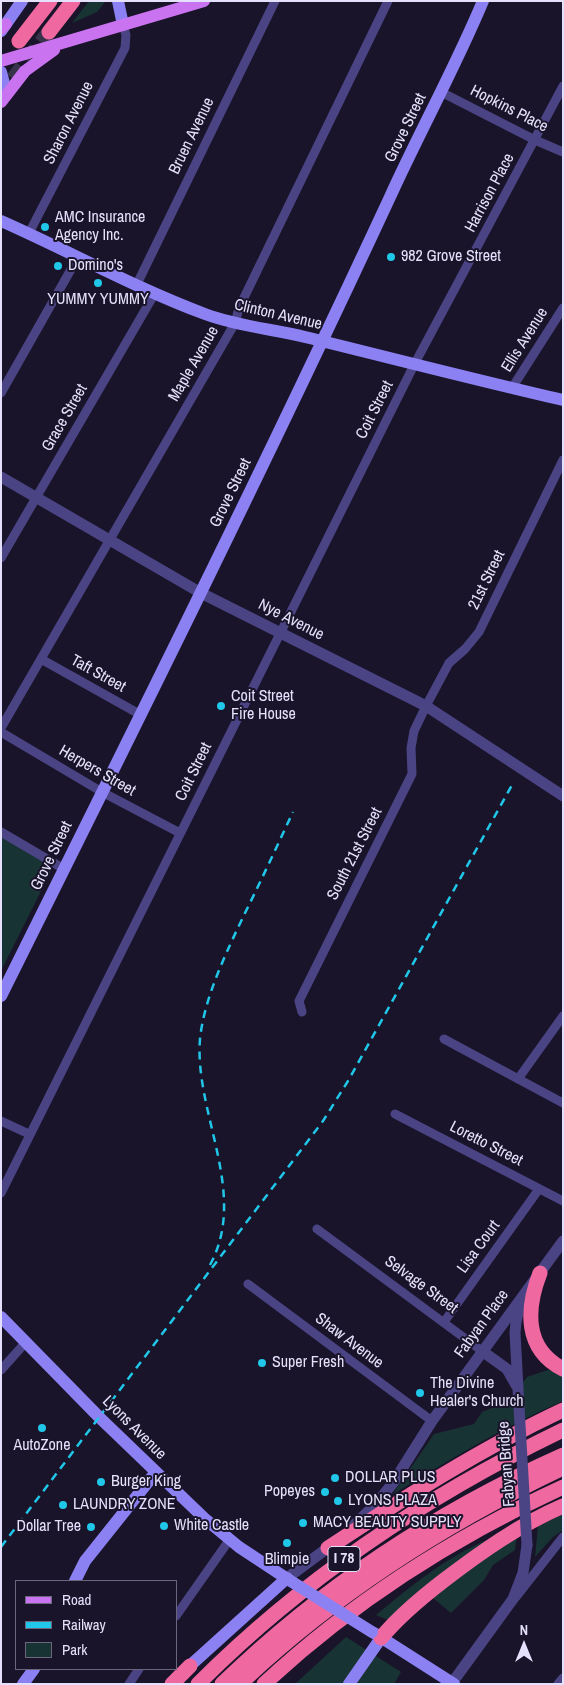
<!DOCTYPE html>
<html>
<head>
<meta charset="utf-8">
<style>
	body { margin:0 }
	#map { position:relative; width:564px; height:1685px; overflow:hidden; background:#19142a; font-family:"Archivo Narrow",sans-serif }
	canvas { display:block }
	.frame { position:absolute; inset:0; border:2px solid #e5e1fc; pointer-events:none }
	.legend { position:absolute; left:15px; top:1580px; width:162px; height:90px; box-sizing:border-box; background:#19142a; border:1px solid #6b667e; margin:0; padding:6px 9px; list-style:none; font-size:15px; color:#e5e1fc }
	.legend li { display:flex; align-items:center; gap:10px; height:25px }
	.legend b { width:25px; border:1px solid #6b667e }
	.north { position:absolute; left:499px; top:1620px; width:50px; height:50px; -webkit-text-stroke:4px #19142a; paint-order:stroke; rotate:0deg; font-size:14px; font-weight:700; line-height:20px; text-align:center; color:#e5e1fc }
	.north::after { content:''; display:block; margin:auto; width:18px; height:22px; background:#e5e1fc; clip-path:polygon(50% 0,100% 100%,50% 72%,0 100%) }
</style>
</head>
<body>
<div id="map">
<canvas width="564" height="1685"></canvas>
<div class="frame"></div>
<ul class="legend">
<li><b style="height:6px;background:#ca73f1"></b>Road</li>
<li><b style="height:6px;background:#20c7e8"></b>Railway</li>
<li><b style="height:14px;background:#183334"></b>Park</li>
</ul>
<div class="north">N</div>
</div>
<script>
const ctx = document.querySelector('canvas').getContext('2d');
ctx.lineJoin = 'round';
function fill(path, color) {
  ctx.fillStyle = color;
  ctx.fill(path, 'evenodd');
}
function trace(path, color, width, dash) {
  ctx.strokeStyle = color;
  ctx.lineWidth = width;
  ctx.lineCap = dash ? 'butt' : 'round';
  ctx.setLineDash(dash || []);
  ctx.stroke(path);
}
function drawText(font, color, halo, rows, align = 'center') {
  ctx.font = font + ' "Archivo Narrow",sans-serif';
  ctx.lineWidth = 4;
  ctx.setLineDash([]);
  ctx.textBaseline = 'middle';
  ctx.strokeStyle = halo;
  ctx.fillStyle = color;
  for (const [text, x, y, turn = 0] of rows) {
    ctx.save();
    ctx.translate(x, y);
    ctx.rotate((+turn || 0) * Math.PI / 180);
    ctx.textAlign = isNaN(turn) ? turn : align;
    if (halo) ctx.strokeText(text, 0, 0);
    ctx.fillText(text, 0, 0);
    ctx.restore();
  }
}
fill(new Path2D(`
	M 89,1 L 106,1 L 97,12 L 72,23 Z
	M 1,837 L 53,867 L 1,971 Z
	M 548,1370 L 563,1371 L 563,1401 C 503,1427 447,1461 392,1495 L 434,1434 L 474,1424 L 482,1412 L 508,1401 L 527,1377 Z
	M 563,1514 L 563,1530 L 553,1537 L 535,1557 L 538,1526 Z
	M 517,1535 L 515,1550 L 493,1565 L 484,1580 L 451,1613 L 433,1598 L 475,1563 Z
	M 487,1540 L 388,1620 L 376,1615 C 410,1587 446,1557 487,1540 Z
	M 346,1637 L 401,1672 L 394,1684 L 361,1684 L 351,1678 L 347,1684 L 295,1684 Z`), '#183334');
trace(new Path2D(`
	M 13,79 L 49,32`), '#38334a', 15, [15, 8]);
trace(new Path2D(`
	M 441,92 L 535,140 L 563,152
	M 29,233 L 125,48 L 126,35 L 123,25
	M 137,284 L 275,1
	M 512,388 L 563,308
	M 1,393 L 78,257
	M 1,558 L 155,293
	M 41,659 L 141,715
	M 1,728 L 235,323 L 239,308 L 388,1
	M 1,732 L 102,792 L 180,833
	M 1,832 L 64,869
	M 302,1012 L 299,1001 L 412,774 L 411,748 L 414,731 L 426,706 L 449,663 L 465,649 L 479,632 L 563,460
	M 444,1039 L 563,1103
	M 518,1079 L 563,1016
	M 395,1114 L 563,1201
	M 1,1121 L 29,1134
	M 1,1193 L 414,365 L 563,86
	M 317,1229 L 482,1351
	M 248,1284 L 432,1421
	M 444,1322 L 539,1189
	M 1,1370 L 26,1342
	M 516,1597 L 563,1537
	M 176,1616 L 230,1539
	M 129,1684 L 139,1669
	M 558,1684 L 563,1678`), '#4b4484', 9);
trace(new Path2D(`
	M 1,477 L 201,593 L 426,706 L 563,796
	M 482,1351 L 507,1369 L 516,1385
	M 519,1407 L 515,1333 L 516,1322 L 520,1304
	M 354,1525 L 375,1505 L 393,1483 L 432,1421 L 563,1241
	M 287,1578 L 333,1544
	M 452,1683 L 513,1599 L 523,1573 L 527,1545`), '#4b4484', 11);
trace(new Path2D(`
	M 118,1 L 123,25
	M 1,31 L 22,1
	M 1,72 L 5,87 L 1,101
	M 1,221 C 69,251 135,288 205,314 C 237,326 272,329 305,337 C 391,358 476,380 563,400
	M 1,996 C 133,731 265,466 390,197 C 420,131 455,68 483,1
	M 1,1317 L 100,1418 L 204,1518 L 239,1547 L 289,1580
	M 75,1581 L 85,1561 L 156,1472
	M 374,1633 L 454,1684
	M 183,1672 L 287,1578
	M 23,1684 L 34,1669
	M 349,1684 L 381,1638`), '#8c81f2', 12);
trace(new Path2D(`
	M 1,29 L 6,24
	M 1,61 L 204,1
	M 1,102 L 25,71 L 54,50`), '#ca73f1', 12);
trace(new Path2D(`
	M 49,32 L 73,1
	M 19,41 L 50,1
	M 540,1273 C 526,1309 524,1349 563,1369
	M 328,1548 C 404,1498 480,1449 563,1410
	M 381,1638 C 399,1616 421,1598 443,1581 C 481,1552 519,1525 563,1506
	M 172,1684 L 190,1666
	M 198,1684 C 304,1578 428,1495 563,1430
	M 222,1684 C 321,1588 437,1511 563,1455
	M 240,1684 C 335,1594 445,1524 563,1468
	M 264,1684 C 352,1602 454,1537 563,1487`), '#ef68a0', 15);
trace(new Path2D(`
	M 210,1265 C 249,1193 194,1113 200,1039 C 204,998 227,951 244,915 C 261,881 277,846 293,812
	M 1,1547 L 323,1121 L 348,1081 L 512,785`), '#20c7e8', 2.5, [8, 6]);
trace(new Path2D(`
	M 519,1407 L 527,1545`), '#4b4484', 11);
trace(new Path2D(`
	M 289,1580 L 372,1632`), '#8c81f2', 12);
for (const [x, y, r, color] of [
	[45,227,5,"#20c7e8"],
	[391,257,5,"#20c7e8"],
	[58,266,5,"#20c7e8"],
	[98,283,5,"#20c7e8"],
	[221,706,5,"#20c7e8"],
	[262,1363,5,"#20c7e8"],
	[420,1393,5,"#20c7e8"],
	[42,1428,5,"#20c7e8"],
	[335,1478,5,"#20c7e8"],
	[101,1482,5,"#20c7e8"],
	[325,1492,5,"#20c7e8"],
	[338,1501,5,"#20c7e8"],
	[63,1505,5,"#20c7e8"],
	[303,1523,5,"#20c7e8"],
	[164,1526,5,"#20c7e8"],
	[91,1527,5,"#20c7e8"],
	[287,1543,5,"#20c7e8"]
]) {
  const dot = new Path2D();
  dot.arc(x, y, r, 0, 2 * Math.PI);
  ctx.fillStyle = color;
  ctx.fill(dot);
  trace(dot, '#19142a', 2);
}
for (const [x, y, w] of [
	[344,1559,32]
]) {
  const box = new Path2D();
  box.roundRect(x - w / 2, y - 12.5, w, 25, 4);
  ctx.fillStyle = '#19142a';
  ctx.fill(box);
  trace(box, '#e5e1fc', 1);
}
drawText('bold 15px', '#e5e1fc', null, [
	["I 78",344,1559]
]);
drawText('16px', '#e5e1fc', '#19142a', [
	["Hopkins Place",509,109,27],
	["Sharon Avenue",69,123,-63],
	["Grove Street",406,128,-64],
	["Bruen Avenue",192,136,-64],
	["Harrison Place",490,193,-62],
	["Clinton Avenue",278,315,13],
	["Ellis Avenue",525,340,-58],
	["Maple Avenue",194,364,-60],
	["Coit Street",375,410,-63],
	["Grace Street",65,418,-60],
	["Grove Street",231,493,-64],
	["21st Street",487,580,-64],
	["Nye Avenue",291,620,27],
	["Taft Street",98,674,29],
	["Herpers Street",97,771,30],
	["Coit Street",194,772,-64],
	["South 21st Street",355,854,-63],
	["Grove Street",52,856,-64],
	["Loretto Street",486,1144,27],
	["Lisa Court",479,1247,-54],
	["Selvage Street",421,1285,36],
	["Fabyan Place",482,1324,-54],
	["Shaw Avenue",349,1341,37],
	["Lyons Avenue",134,1428,45],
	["Fabyan Bridge",507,1464,-94]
]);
drawText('16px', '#e5e1fc', '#19142a', [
	["AMC Insurance",55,218],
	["Agency Inc.",55,236],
	["982 Grove Street",401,257],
	["Domino's",68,266],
	["YUMMY YUMMY",98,300,"center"],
	["Coit Street",231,697],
	["Fire House",231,715],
	["Super Fresh",272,1363],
	["The Divine",430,1384],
	["Healer's Church",430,1402],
	["AutoZone",42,1446,"center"],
	["DOLLAR PLUS",345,1478],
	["Burger King",111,1482],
	["Popeyes",315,1492,"right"],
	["LYONS PLAZA",348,1501],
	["LAUNDRY ZONE",73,1505],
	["MACY BEAUTY SUPPLY",313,1523],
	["White Castle",174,1526],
	["Dollar Tree",81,1527,"right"],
	["Blimpie",287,1560,"center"]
], 'left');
</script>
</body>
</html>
